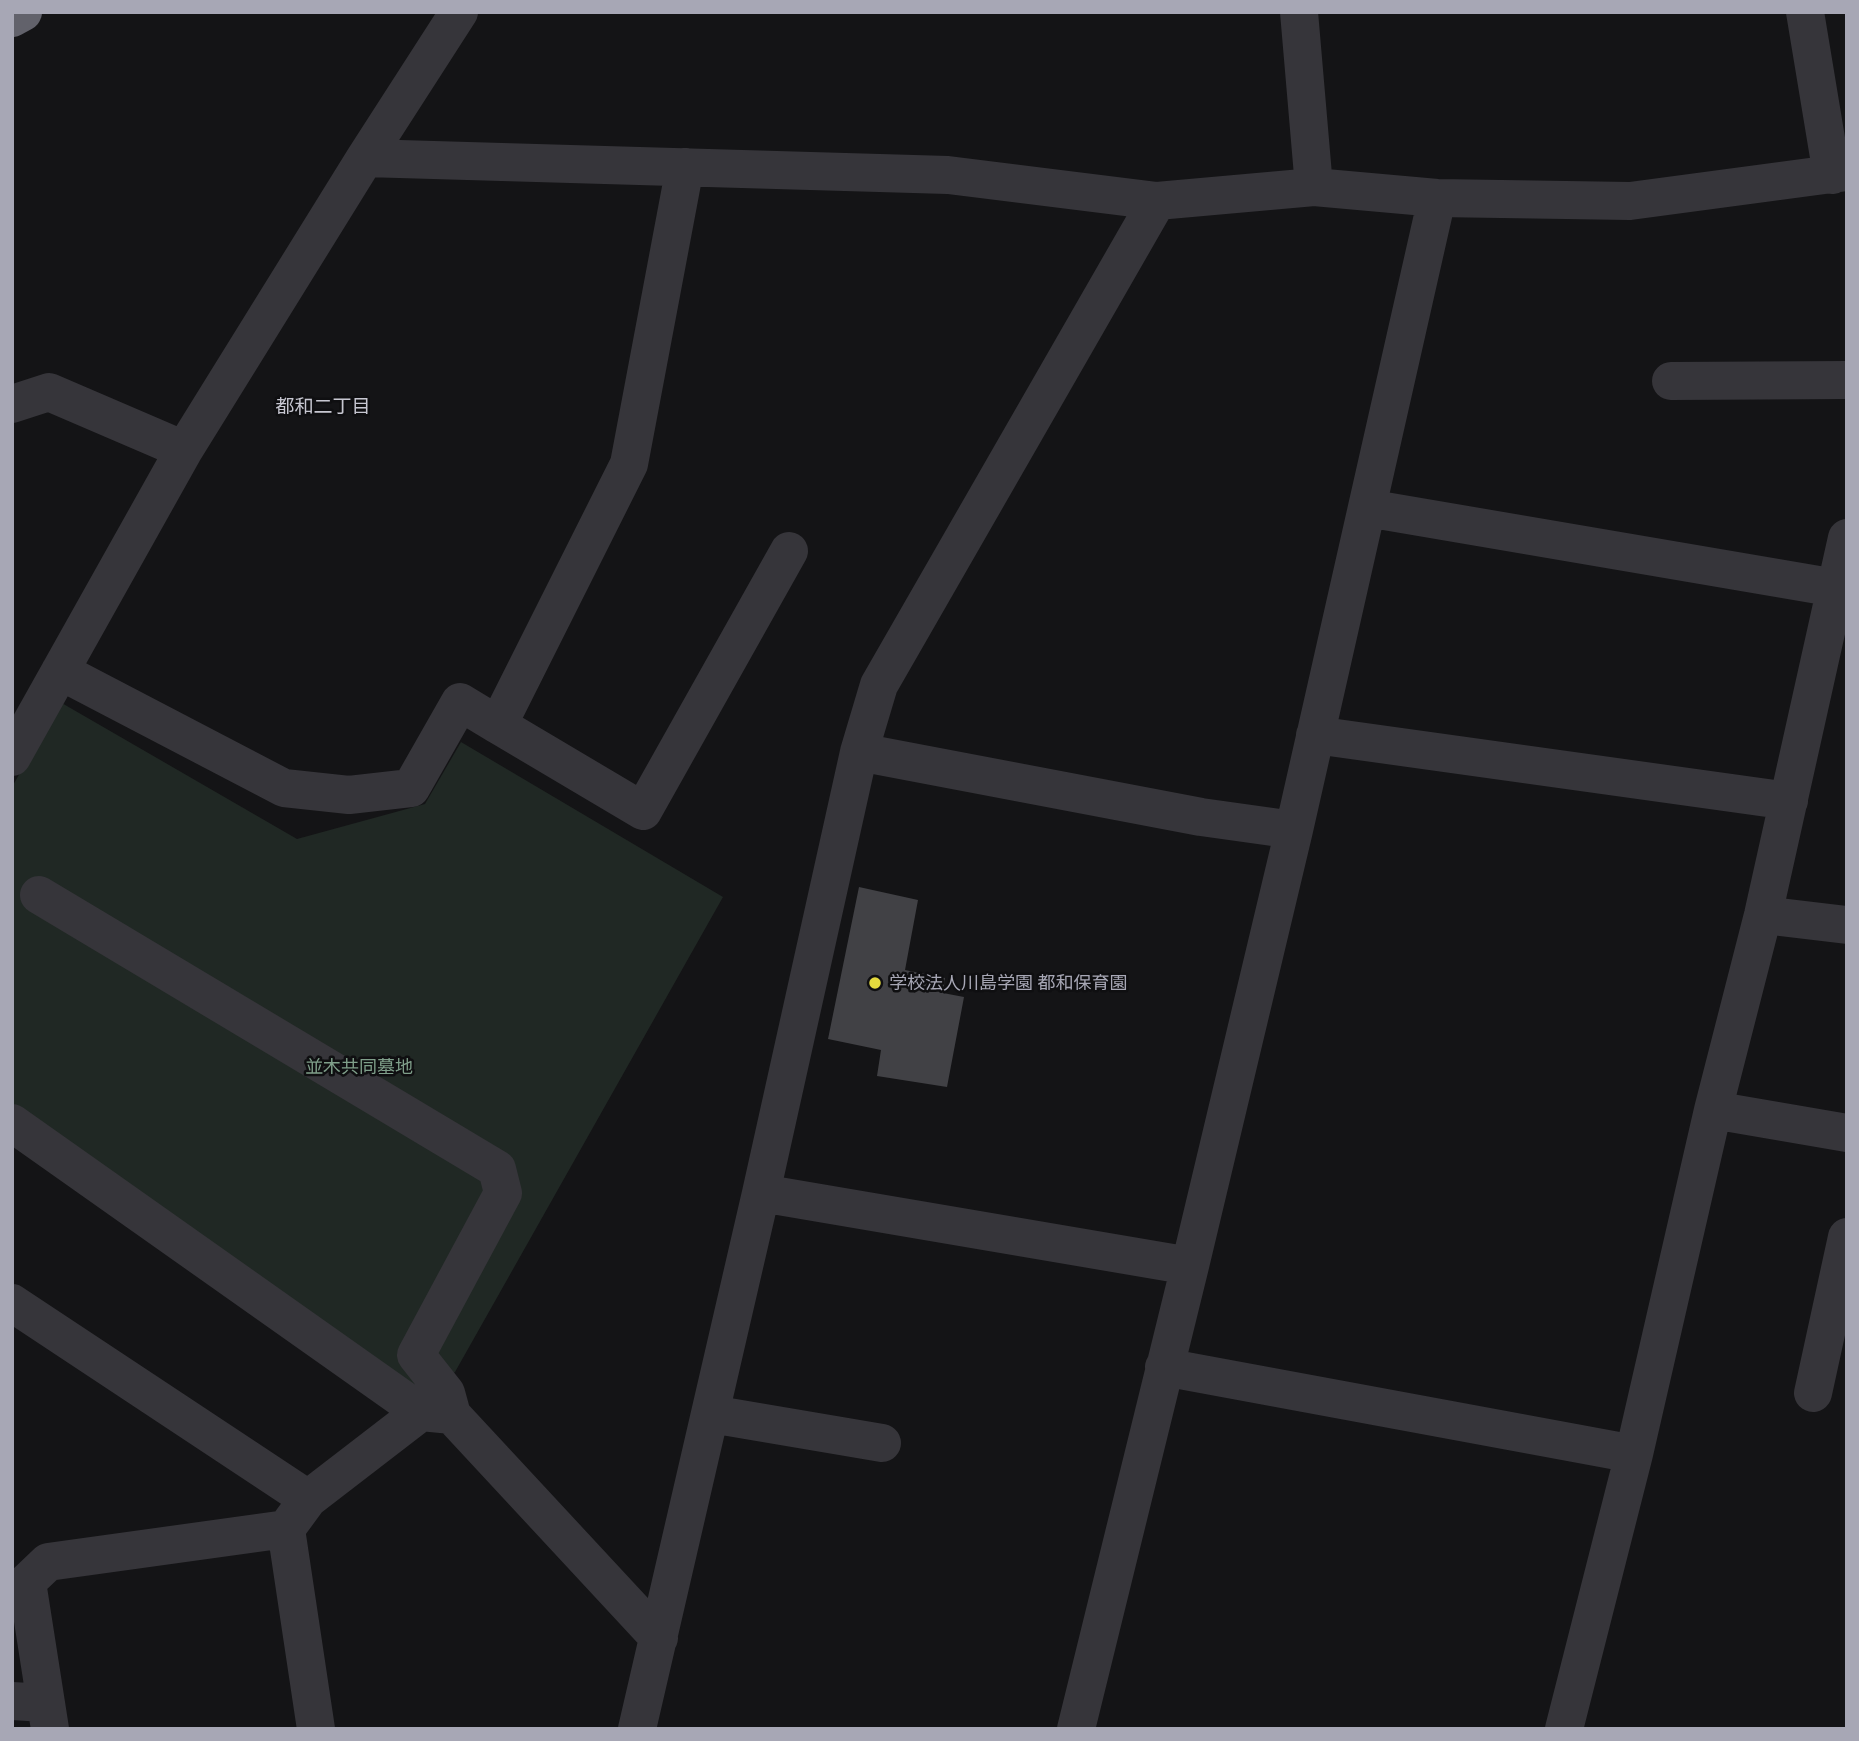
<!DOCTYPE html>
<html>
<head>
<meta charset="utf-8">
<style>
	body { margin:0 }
	#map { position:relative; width:1859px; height:1741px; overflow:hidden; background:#141416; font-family:Lato,sans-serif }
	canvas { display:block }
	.frame { position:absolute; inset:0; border:14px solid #a7a7b5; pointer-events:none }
</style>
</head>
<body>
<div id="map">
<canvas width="1859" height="1741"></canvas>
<div class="frame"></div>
</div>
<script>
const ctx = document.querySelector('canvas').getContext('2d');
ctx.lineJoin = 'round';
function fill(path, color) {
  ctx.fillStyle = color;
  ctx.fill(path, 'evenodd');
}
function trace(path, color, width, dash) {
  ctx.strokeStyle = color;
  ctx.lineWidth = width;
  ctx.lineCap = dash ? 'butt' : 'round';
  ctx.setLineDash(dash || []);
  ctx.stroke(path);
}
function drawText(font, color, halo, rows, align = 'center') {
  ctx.font = font + ' Lato,"Noto Sans JP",sans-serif';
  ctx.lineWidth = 5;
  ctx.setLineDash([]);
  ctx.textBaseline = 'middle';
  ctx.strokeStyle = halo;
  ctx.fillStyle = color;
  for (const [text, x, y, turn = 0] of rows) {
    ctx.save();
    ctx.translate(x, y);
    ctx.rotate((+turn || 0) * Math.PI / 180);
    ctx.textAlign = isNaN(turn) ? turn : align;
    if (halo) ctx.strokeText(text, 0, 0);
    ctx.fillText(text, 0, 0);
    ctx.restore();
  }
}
fill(new Path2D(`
	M 60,702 L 297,839 L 425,804 L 461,742 L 723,897 L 455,1372 L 419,1403 L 12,1107 L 12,787 Z`), '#202824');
fill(new Path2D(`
	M 859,887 L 918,900 L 905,970 L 945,978 L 943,993 L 964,997 L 947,1087 L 877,1076 L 881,1050 L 828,1039 Z`), '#414145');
trace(new Path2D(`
	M 1299,12 L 1314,187
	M 1805,12 L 1832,175
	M 365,158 L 459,12
	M 1671,381 L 1847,380
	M 12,404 L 49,392 L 184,450
	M 1367,508 L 1836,588
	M 60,671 L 284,788 L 349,795 L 411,788 L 460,702 L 498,725 L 629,464 L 685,167
	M 498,725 L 643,811 L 789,551
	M 1315,735 L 1789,801
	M 859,752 L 1201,817 L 1294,830
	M 12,757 L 184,450 L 365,158 L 948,175 L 1157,201 L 1314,187 L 1437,198 L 1630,201 L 1847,172
	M 39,895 L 497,1169 L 503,1193 L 416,1355 L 446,1393 L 452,1415
	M 1763,915 L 1847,925
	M 1713,1110 L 1847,1133
	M 12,1123 L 421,1412 L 452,1415 L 659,1638
	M 761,1193 L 1190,1266
	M 12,1303 L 308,1499 L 286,1529 L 48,1562 L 27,1582 L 50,1729
	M 1164,1367 L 1634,1454
	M 1813,1393 L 1847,1237
	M 711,1414 L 882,1443
	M 308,1499 L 421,1412
	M 286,1529 L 316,1729
	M 12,1701 L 45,1703
	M 637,1729 L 761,1193 L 859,752 L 879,685 L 1157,201
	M 1076,1729 L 1190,1266 L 1294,830 L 1437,198
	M 1564,1729 L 1634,1454 L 1713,1110 L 1763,915 L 1847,538`), '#36353a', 38);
trace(new Path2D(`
	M 12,18 L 23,12`), '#62626b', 38);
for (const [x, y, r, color] of [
	[875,983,7,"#e4da3e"]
]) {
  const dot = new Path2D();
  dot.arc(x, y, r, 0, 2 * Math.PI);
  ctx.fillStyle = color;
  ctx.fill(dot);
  trace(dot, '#0f0f11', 2.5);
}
drawText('18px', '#a7a7b5', '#0f0f11', [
	["学校法人川島学園 都和保育園",889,983]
], 'left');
drawText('18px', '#7f9f8a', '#0f0f11', [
	["並木共同墓地",359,1067]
]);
drawText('19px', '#c7c7d1', '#0f0f11', [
	["都和二丁目",323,407]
]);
</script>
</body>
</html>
